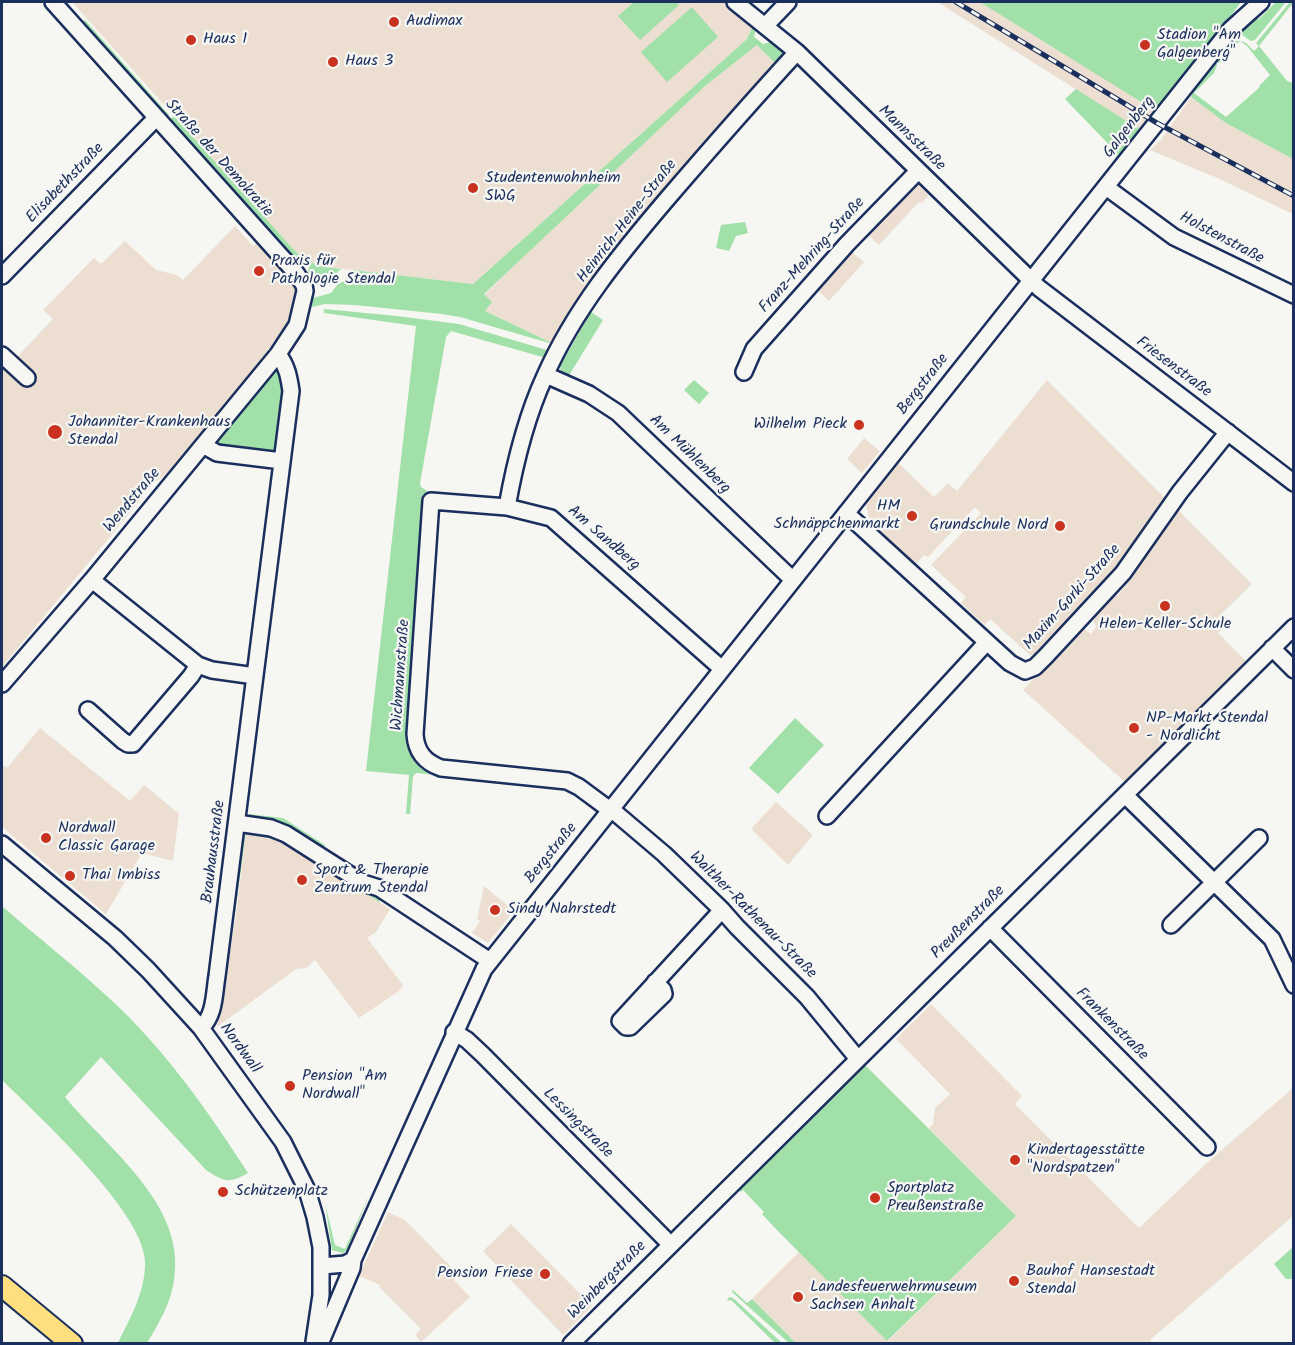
<!DOCTYPE html>
<html>
<head>
<meta charset="utf-8">
<style>
	body { margin:0 }
	#map { position:relative; width:1295px; height:1345px; overflow:hidden; background:#f6f6f2; font-family:Kalam,sans-serif }
	canvas { display:block }
	.frame { position:absolute; inset:0; border:3px solid #1b2f5e; pointer-events:none }
</style>
</head>
<body>
<div id="map">
<canvas width="1295" height="1345"></canvas>
<div class="frame"></div>
</div>
<script>
const ctx = document.querySelector('canvas').getContext('2d');
ctx.lineJoin = 'round';
function fill(path, color) {
  ctx.fillStyle = color;
  ctx.fill(path, 'evenodd');
}
function trace(path, color, width, dash) {
  ctx.strokeStyle = color;
  ctx.lineWidth = width;
  ctx.lineCap = dash ? 'butt' : 'round';
  ctx.setLineDash(dash || []);
  ctx.stroke(path);
}
function drawText(font, color, halo, rows, align = 'center') {
  ctx.font = font + ' Kalam,sans-serif';
  ctx.lineWidth = 4.5;
  ctx.setLineDash([]);
  ctx.textBaseline = 'middle';
  ctx.strokeStyle = halo;
  ctx.fillStyle = color;
  for (const [text, x, y, turn = 0] of rows) {
    ctx.save();
    ctx.translate(x, y);
    ctx.rotate((+turn || 0) * Math.PI / 180);
    ctx.textAlign = isNaN(turn) ? turn : align;
    if (halo) ctx.strokeText(text, 0, 0);
    ctx.fillText(text, 0, 0);
    ctx.restore();
  }
}
fill(new Path2D(`
	M 72,2 L 727,2 L 754,24 L 747,39 L 473,284 L 317,266 L 295,251 Z
	M 937,2 L 1008,2 L 1172,96 L 1144,132 Z
	M 757,45 L 778,66 L 556,345 L 485,311 L 484,295 L 543,237 L 705,86 Z
	M 1191,97 L 1226,123 L 1293,159 L 1293,214 L 1215,177 L 1150,150 L 1161,140 Z
	M 916,183 L 929,195 L 922,203 L 919,202 L 879,245 L 865,232 Z
	M 235,226 L 253,246 L 258,242 L 296,285 L 298,294 L 287,323 L 251,374 L 165,476 L 156,481 L 148,478 L 137,491 L 143,497 L 2,667 L 2,366 L 16,379 L 27,368 L 16,358 L 53,319 L 43,310 L 94,258 L 101,264 L 125,241 L 156,270 L 177,275 L 183,280 Z
	M 849,250 L 864,262 L 829,301 L 815,288 Z
	M 1047,380 L 1168,501 L 1130,555 L 1037,654 L 1030,655 L 990,619 L 985,625 L 961,603 L 966,597 L 931,565 L 981,513 L 975,507 L 928,557 L 924,555 L 916,564 L 870,521 L 866,506 L 870,497 L 897,462 L 934,497 L 948,483 L 957,491 Z
	M 864,438 L 880,451 L 862,473 L 847,459 Z
	M 1177,509 L 1252,584 L 1216,619 L 1223,627 L 1218,633 L 1247,662 L 1126,783 L 1023,690 L 1082,627 L 1091,634 L 1096,627 L 1092,616 L 1111,596 L 1118,595 L 1129,582 L 1130,575 Z
	M 40,728 L 130,801 L 144,785 L 179,814 L 173,861 L 142,853 L 106,914 L 2,827 L 2,764 L 7,768 Z
	M 776,802 L 813,835 L 788,865 L 751,829 Z
	M 246,832 L 285,843 L 390,909 L 376,932 L 367,938 L 403,985 L 399,991 L 359,1018 L 315,960 L 306,968 L 296,969 L 217,1027 L 236,916 Z
	M 484,886 L 514,911 L 488,943 L 472,933 L 480,921 L 477,919 Z
	M 931,1004 L 1022,1096 L 1015,1104 L 1139,1228 L 1207,1163 L 1293,1088 L 1293,1216 L 1150,1340 L 1152,1343 L 796,1343 L 752,1299 L 799,1252 L 888,1341 L 1016,1216 L 929,1128 L 933,1124 L 935,1108 L 950,1094 L 896,1039 Z
	M 388,1212 L 405,1220 L 459,1275 L 454,1280 L 470,1297 L 421,1342 L 415,1335 L 421,1329 L 379,1287 L 380,1285 L 359,1276 Z
	M 511,1224 L 592,1306 L 563,1335 L 483,1251 Z`), '#ecdfd1');
fill(new Path2D(`
	M 634,2 L 676,2 L 679,5 L 640,40 L 618,16 Z
	M 980,2 L 1241,2 L 1159,113 Z
	M 1276,2 L 1286,2 L 1255,40 L 1251,41 L 1235,30 L 1248,18 L 1259,19 Z
	M 1290,2 L 1293,3 L 1259,46 L 1287,81 L 1293,83 L 1293,159 L 1226,123 L 1191,97 L 1193,91 L 1216,63 L 1217,65 L 1214,73 L 1194,93 L 1226,117 L 1260,87 L 1259,86 L 1270,75 L 1247,46 L 1240,41 L 1219,63 L 1217,62 L 1232,43 L 1238,40 L 1246,43 L 1254,51 L 1259,46 L 1256,43 Z
	M 692,7 L 718,37 L 667,82 L 641,52 Z
	M 85,20 L 169,115 L 167,119 L 81,24 Z
	M 754,24 L 756,28 L 754,37 L 763,44 L 777,41 L 785,50 L 785,55 L 778,66 L 757,45 L 705,86 L 484,294 L 492,302 L 485,311 L 556,345 L 460,317 L 442,314 L 355,305 L 325,304 L 312,307 L 313,298 L 331,293 L 338,284 L 344,281 L 375,283 L 375,281 L 352,273 L 352,270 L 473,284 L 747,39 Z
	M 1076,89 L 1144,132 L 1115,166 L 1112,163 L 1118,154 L 1065,99 Z
	M 174,116 L 295,251 L 306,259 L 303,267 L 299,268 L 168,121 Z
	M 745,222 L 748,233 L 736,236 L 729,251 L 716,248 L 721,225 Z
	M 310,261 L 317,266 L 341,269 L 330,279 L 316,285 L 312,284 L 308,273 Z
	M 324,309 L 397,316 L 459,324 L 550,351 L 546,358 L 451,331 L 446,337 L 420,483 L 421,487 L 427,491 L 409,742 L 459,777 L 416,773 L 413,776 L 410,814 L 406,814 L 409,775 L 366,771 L 416,326 L 324,313 Z
	M 591,312 L 603,320 L 568,377 L 561,372 L 560,366 Z
	M 274,372 L 282,374 L 285,381 L 277,450 L 269,454 L 219,448 L 218,440 Z
	M 694,380 L 709,393 L 699,404 L 684,390 Z
	M 795,718 L 824,745 L 778,794 L 749,768 Z
	M 249,814 L 283,818 L 325,845 L 322,851 L 248,819 Z
	M 248,830 L 285,839 L 380,899 L 379,902 L 286,843 L 246,832 L 232,935 L 229,930 L 241,836 Z
	M 2,906 C 37,937 75,966 109,998 C 164,1048 208,1111 248,1173 C 228,1184 225,1182 206,1170 L 101,1057 L 65,1097 C 107,1148 187,1205 174,1280 C 171,1303 159,1323 147,1343 L 118,1343 C 130,1318 146,1291 145,1261 C 143,1211 38,1116 2,1080 Z
	M 864,1064 L 1016,1216 L 887,1341 L 774,1227 L 762,1214 L 764,1212 L 743,1190 L 741,1192 L 737,1188 L 796,1130 L 798,1132 L 801,1128 L 800,1126 Z
	M 370,1193 L 347,1250 L 343,1253 L 332,1250 L 325,1203 L 335,1245 L 345,1249 Z
	M 1293,1247 L 1293,1279 L 1286,1279 L 1274,1264 Z
	M 733,1290 L 747,1303 L 752,1299 L 796,1343 L 789,1343 L 732,1292 Z
	M 729,1297 L 733,1298 L 782,1343 L 775,1343 L 731,1300 L 727,1301 Z`), '#a1e0a8');
const minor = new Path2D(`
	M 735,2 L 797,52 L 1039,288 L 1294,483
	M 766,25 L 788,2
	M 1106,187 L 1174,237 L 1294,295
	M 2,276 L 156,118
	M 2,355 L 27,378
	M 744,372 L 754,349 L 847,244 L 918,171
	M 546,375 L 589,394 L 618,413 L 793,580
	M 203,445 L 217,453 L 282,461
	M 507,507 C 515,462 526,417 545,376 C 574,310 621,253 667,199 C 710,149 753,100 797,52
	M 846,513 L 987,642
	M 92,580 L 198,665 L 212,670 L 255,676
	M 1272,648 L 1294,670
	M 2,684 L 92,580 L 278,354 L 297,325 L 305,291 L 304,285 L 296,273 L 53,2
	M 88,710 L 123,741 L 128,744 L 133,744 L 191,676 L 198,665
	M 1125,795 L 1272,939 L 1294,985
	M 611,809 L 664,854 L 722,910 L 737,927 L 807,997 L 858,1059
	M 610,810 L 579,787 L 567,781 L 441,768 C 424,762 416,751 415,734 L 431,501 L 507,507 L 551,518 L 722,669
	M 827,816 L 987,642 L 1010,663 L 1025,671 L 1035,667 L 1046,656 L 1123,573 L 1180,492 L 1228,432
	M 237,823 L 271,828 L 286,834 L 363,883 L 379,888 L 490,961
	M 2,844 L 115,938 L 148,970 L 201,1028 L 283,1142 L 307,1190 L 315,1217 L 321,1247 L 321,1295 L 314,1342
	M 1171,925 L 1259,838
	M 990,928 L 1207,1147
	M 655,982 L 663,990 L 664,994 L 630,1027 L 626,1027 L 620,1021 L 722,910
	M 201,1028 C 215,1015 214,994 217,976 L 291,391 C 289,377 287,366 278,354
	M 454,1032 L 467,1040 L 483,1055 L 671,1245
	M 322,1266 L 345,1264 L 353,1260
	M 320,1344 L 352,1268 L 353,1260 L 484,969 L 1231,29 L 1261,2
	M 571,1344 L 1294,627`);
const major = new Path2D(`
	M 2,1286 L 72,1344`);
trace(minor, '#1b2f5e', 20);
trace(major, '#1b2f5e', 24);
trace(minor, '#f6f6f2', 15);
trace(major, '#fedf80', 20);
const rail = new Path2D(`
	M 956,2 L 1157,123 L 1294,196`);
trace(rail, '#1b2f5e', 5);
trace(rail, '#f6f6f2', 3, [9]);
for (const [x, y, r, color] of [
	[394,22,6,"#c8321e"],
	[191,40,6,"#c8321e"],
	[1145,45,6,"#c8321e"],
	[333,62,6,"#c8321e"],
	[473,188,6,"#c8321e"],
	[259,271,6,"#c8321e"],
	[859,425,6,"#c8321e"],
	[55,432,8,"#c8321e"],
	[912,516,6,"#c8321e"],
	[1060,526,6,"#c8321e"],
	[1165,606,6,"#c8321e"],
	[1134,728,6,"#c8321e"],
	[46,838,6,"#c8321e"],
	[70,876,6,"#c8321e"],
	[302,880,6,"#c8321e"],
	[495,910,6,"#c8321e"],
	[290,1086,6,"#c8321e"],
	[1015,1160,6,"#c8321e"],
	[223,1192,6,"#c8321e"],
	[875,1198,6,"#c8321e"],
	[545,1274,6,"#c8321e"],
	[1014,1281,6,"#c8321e"],
	[798,1297,6,"#c8321e"]
]) {
  const dot = new Path2D();
  dot.arc(x, y, r, 0, 2 * Math.PI);
  ctx.fillStyle = color;
  ctx.fill(dot);
  trace(dot, '#f6f6f2', 2);
}
drawText('16px', '#1b2f5e', '#f6f6f2', [
	["Audimax",406,22],
	["Stadion \"Am",1157,36],
	["Galgenberg\"",1157,54],
	["Haus 1",203,40],
	["Haus 3",345,62],
	["Studentenwohnheim",485,179],
	["SWG",485,197],
	["Praxis für",271,262],
	["Pathologie Stendal",271,280],
	["Johanniter-Krankenhaus",68,423],
	["Stendal",68,441],
	["Wilhelm Pieck",847,425,"right"],
	["HM",900,507,"right"],
	["Schnäppchenmarkt",900,525,"right"],
	["Grundschule Nord",1048,526,"right"],
	["Helen-Keller-Schule",1165,625,"center"],
	["NP-Markt Stendal",1146,719],
	["- Nordlicht",1146,737],
	["Nordwall",58,829],
	["Classic Garage",58,847],
	["Sport & Therapie",314,871],
	["Zentrum Stendal",314,889],
	["Thai Imbiss",82,876],
	["Sindy Nahrstedt",507,910],
	["Pension \"Am",302,1077],
	["Nordwall\"",302,1095],
	["Kindertagesstätte",1027,1151],
	["\"Nordspatzen\"",1027,1169],
	["Sportplatz",887,1189],
	["Preußenstraße",887,1207],
	["Schützenplatz",235,1192],
	["Bauhof Hansestadt",1026,1272],
	["Stendal",1026,1290],
	["Pension Friese",533,1274,"right"],
	["Landesfeuerwehrmuseum",810,1288],
	["Sachsen Anhalt",810,1306]
], 'left');
drawText('16px', '#1b2f5e', '#f6f6f2', [
	["Galgenberg",1130,128,-52],
	["Mannsstraße",911,139,44],
	["Straße der Demokratie",218,159,48],
	["Elisabethstraße",66,184,-46],
	["Heinrich-Heine-Straße",628,222,-52],
	["Holstenstraße",1221,239,28],
	["Franz-Mehring-Straße",813,256,-48],
	["Friesenstraße",1173,368,37],
	["Bergstraße",924,385,-52],
	["Am Mühlenberg",689,455,44],
	["Wendstraße",133,501,-50],
	["Am Sandberg",603,539,41],
	["Maxim-Gorki-Straße",1073,598,-48],
	["Wichmannstraße",402,675,-86],
	["Brauhausstraße",215,852,-83],
	["Bergstraße",552,854,-51],
	["Walther-Rathenau-Straße",752,916,45],
	["Preußenstraße",969,923,-45],
	["Frankenstraße",1111,1025,45],
	["Nordwall",239,1049,54],
	["Lessingstraße",577,1124,45],
	["Weinbergstraße",608,1281,-45]
]);
</script>
</body>
</html>
